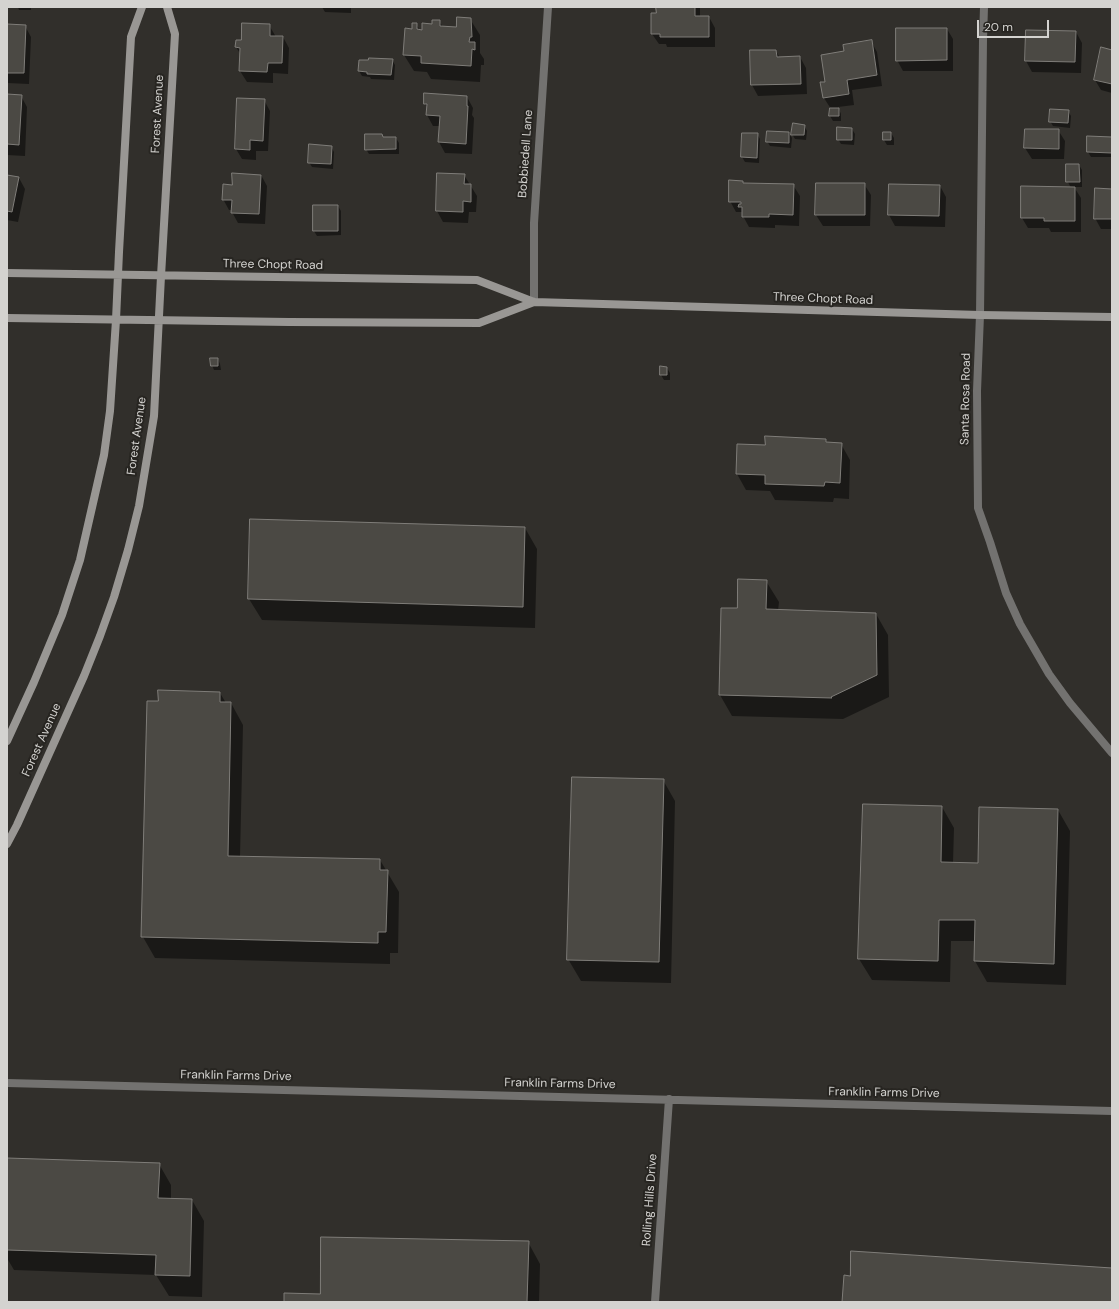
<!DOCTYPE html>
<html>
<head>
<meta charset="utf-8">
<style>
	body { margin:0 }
	#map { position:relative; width:1119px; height:1309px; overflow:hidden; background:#312f2b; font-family:"DM Sans",sans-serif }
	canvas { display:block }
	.frame { position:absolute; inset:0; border:8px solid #d4d3d0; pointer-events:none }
	.scale { position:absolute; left:977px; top:20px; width:72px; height:18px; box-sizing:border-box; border:2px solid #d4d3d0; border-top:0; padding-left:5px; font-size:12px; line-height:14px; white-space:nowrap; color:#d4d3d0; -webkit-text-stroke:3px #272521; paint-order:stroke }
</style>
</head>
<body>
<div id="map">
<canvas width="1119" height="1309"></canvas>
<div class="frame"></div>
<div class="scale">20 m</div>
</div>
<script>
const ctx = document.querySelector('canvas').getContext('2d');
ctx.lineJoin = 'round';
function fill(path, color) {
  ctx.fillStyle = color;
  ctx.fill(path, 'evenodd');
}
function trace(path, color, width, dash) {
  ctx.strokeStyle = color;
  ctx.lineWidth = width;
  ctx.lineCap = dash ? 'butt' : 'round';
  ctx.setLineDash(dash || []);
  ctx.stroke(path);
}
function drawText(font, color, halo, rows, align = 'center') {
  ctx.font = font + ' "DM Sans",sans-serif';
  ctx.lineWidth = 4;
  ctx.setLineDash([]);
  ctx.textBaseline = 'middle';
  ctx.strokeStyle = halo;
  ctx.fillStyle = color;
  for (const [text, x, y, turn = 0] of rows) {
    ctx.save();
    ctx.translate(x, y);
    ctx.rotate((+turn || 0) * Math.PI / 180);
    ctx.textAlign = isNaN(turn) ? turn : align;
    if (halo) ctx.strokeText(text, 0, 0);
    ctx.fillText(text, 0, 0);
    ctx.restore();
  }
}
fill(new Path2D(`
	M 18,7 L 31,7 L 31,10 L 19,10 Z
	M 322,7 L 351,7 L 351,13 L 325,12 Z
	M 657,7 L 700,7 L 700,17 L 709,17 L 715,28 L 715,47 L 667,47 L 666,44 L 659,44 L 652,34 L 656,14 Z
	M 470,19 L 480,35 L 480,53 L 484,59 L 484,65 L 481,65 L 480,82 L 431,79 L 427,72 L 414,71 L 404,55 L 413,30 L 416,24 L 420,30 L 423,31 L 439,21 L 443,27 L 457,28 Z
	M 7,25 L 25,26 L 31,37 L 29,84 L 7,83 Z
	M 269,25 L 276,37 L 283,37 L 289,48 L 288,74 L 273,73 L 273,83 L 247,82 L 240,71 L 241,55 L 236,47 L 242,41 Z
	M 947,29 L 953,39 L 953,71 L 903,71 L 897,60 Z
	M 1076,32 L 1082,43 L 1081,73 L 1032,72 L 1026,61 Z
	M 871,41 L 877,52 L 882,86 L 852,90 L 854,105 L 838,107 L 841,114 L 841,121 L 833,121 L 830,116 L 831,109 L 824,98 L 821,83 L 826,83 L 845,52 Z
	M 776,51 L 780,58 L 800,57 L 806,68 L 807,94 L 758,96 L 752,85 Z
	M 1112,51 L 1112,93 L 1101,90 L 1095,80 Z
	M 392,60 L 395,65 L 394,80 L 371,79 L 370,77 L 362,76 L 359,71 L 360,61 Z
	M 7,95 L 21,96 L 27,107 L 25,156 L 7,155 Z
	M 467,97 L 473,108 L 472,115 L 474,118 L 472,154 L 445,153 L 439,142 L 440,126 L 433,126 L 427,115 L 428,109 L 425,104 Z
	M 264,100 L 270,111 L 268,151 L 256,151 L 256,160 L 242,159 L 236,149 Z
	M 1068,111 L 1071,116 L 1070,128 L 1053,126 L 1050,121 Z
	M 804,125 L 807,131 L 806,140 L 795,139 L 792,134 Z
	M 852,129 L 855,134 L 854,145 L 841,144 L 838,139 Z
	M 1026,130 L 1058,130 L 1065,141 L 1064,159 L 1032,159 L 1025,148 Z
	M 789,133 L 792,138 L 791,148 L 770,146 L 767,141 Z
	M 891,133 L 894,138 L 894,145 L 887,145 L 884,140 Z
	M 743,134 L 757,134 L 760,139 L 759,163 L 745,162 L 742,157 Z
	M 382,135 L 384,138 L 396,138 L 399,143 L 399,154 L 369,154 L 366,149 Z
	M 1112,138 L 1112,157 L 1091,157 L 1088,152 Z
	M 331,146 L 334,152 L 333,169 L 312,167 L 309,162 Z
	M 1067,165 L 1079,165 L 1082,170 L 1082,187 L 1074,187 L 1081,198 L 1081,232 L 1051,232 L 1049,228 L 1028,228 L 1022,218 L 1071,188 L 1068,182 Z
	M 261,175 L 267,186 L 265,224 L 238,223 L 232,212 L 232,210 L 229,210 L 223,199 L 232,186 Z
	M 464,175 L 477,196 L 476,212 L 469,212 L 468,223 L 443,222 L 437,211 Z
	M 7,176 L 19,178 L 25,189 L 18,222 L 7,220 Z
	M 742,182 L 744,184 L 793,185 L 800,196 L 799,226 L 775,225 L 775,228 L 749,227 L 743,216 L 742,212 L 736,212 L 730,201 Z
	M 864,184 L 871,195 L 870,226 L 823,226 L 816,215 Z
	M 940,186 L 946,197 L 945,227 L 895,226 L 889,215 Z
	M 1112,190 L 1112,229 L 1101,229 L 1095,218 Z
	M 338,206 L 341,211 L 341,235 L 317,236 L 314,231 Z
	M 218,359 L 220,364 L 221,370 L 214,370 L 212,365 Z
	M 667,368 L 670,373 L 670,380 L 664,380 L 661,375 Z
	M 826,440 L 828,443 L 841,444 L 850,460 L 849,499 L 834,498 L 833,502 L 775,500 L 770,491 L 746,490 L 737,474 L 766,446 Z
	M 525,528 L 537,549 L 535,628 L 262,620 L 249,599 Z
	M 766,581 L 779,602 L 778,611 L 876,614 L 888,635 L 889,697 L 843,719 L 732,716 L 720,695 L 722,609 L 738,610 Z
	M 220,693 L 226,703 L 231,703 L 243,725 L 240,857 L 380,860 L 399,892 L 398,953 L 390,953 L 390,964 L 155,958 L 143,937 L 159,702 Z
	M 663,780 L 675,801 L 671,983 L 581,981 L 568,959 Z
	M 942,807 L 954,828 L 953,863 L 979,864 L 1058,810 L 1070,831 L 1066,985 L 987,982 L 975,961 L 976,941 L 951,941 L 950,982 L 872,980 L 859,959 Z
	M 7,1159 L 159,1164 L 171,1185 L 171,1199 L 192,1200 L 204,1221 L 202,1297 L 169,1296 L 156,1275 L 14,1270 L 7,1258 Z
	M 528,1242 L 540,1264 L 539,1302 L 285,1302 L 321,1295 Z`), '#0007');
const building = new Path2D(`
	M 656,7 L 695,7 L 695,16 L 709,16 L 709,37 L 660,37 L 660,34 L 651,34 L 651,13 L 656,13 Z
	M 457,17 L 471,18 L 472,37 L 470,37 L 469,42 L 475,42 L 475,50 L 472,49 L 471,66 L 421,63 L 421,56 L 403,55 L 405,28 L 412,29 L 412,23 L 417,23 L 417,29 L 422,30 L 422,23 L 432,24 L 432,20 L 440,20 L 440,26 L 456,27 Z
	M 242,23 L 270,24 L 270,36 L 283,36 L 282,63 L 268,63 L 267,72 L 239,71 L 240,48 L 235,47 L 236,40 L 241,40 Z
	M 7,24 L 26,25 L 24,73 L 7,73 Z
	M 896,28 L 947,28 L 947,60 L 896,61 Z
	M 1026,30 L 1076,31 L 1075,62 L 1025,61 Z
	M 872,40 L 877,75 L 847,80 L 849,94 L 823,98 L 820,82 L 825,82 L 821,55 L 844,51 L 843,45 Z
	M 1101,47 L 1112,50 L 1112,84 L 1094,80 Z
	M 750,50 L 776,50 L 777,57 L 800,56 L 801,84 L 751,85 Z
	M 369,58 L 393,59 L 391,75 L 367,74 L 367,72 L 358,71 L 359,60 L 368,60 Z
	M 424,93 L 467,96 L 467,106 L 468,106 L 466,144 L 438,142 L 440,116 L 426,115 L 427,104 L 424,104 Z
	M 7,94 L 22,95 L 19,145 L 7,144 Z
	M 237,98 L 265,99 L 263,141 L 250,140 L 250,150 L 235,149 Z
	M 830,108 L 839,108 L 839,116 L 829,116 Z
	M 1050,109 L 1069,110 L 1068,123 L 1049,122 Z
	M 793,123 L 805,125 L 804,135 L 791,135 Z
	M 837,127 L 852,128 L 852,140 L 837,140 Z
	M 1025,129 L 1059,129 L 1059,149 L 1024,148 Z
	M 767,131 L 789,132 L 789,143 L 766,142 Z
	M 883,132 L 891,132 L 891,140 L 883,140 Z
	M 742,133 L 758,133 L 757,158 L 741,157 Z
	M 365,134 L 382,134 L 383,137 L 396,137 L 396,149 L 365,150 Z
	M 1087,136 L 1112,137 L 1112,153 L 1087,152 Z
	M 309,144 L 332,146 L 331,164 L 308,163 Z
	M 1066,164 L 1079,164 L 1080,182 L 1066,182 Z
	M 232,173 L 261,175 L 259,214 L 231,213 L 232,200 L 222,200 L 223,184 L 232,185 Z
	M 437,173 L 465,174 L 464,184 L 471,184 L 471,202 L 463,201 L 463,212 L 436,211 Z
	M 7,175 L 19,177 L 12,212 L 7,211 Z
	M 729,180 L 743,181 L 743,183 L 794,184 L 793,215 L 769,214 L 769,217 L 742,217 L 742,207 L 738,207 L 739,204 L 741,204 L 741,202 L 729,202 Z
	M 816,183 L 865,183 L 865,215 L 815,215 Z
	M 889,184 L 940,185 L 939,216 L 888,215 Z
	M 1021,186 L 1075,187 L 1075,221 L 1044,221 L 1044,218 L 1021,218 Z
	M 1095,188 L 1112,189 L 1112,219 L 1094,219 Z
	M 313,205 L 338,205 L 338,231 L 313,231 Z
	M 210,358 L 218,358 L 218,366 L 211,366 Z
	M 660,366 L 667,367 L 667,375 L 660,375 Z
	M 765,436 L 826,439 L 826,442 L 842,443 L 840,483 L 825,482 L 824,486 L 765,484 L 765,475 L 736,474 L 737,444 L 765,445 Z
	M 250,519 L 525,527 L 523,607 L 248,599 Z
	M 738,579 L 767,580 L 766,609 L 876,613 L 877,675 L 831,697 L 832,698 L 719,695 L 721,608 L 737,608 Z
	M 158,690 L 220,692 L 220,702 L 231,702 L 228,856 L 380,859 L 380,870 L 388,870 L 386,932 L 378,932 L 378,943 L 141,937 L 147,701 L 158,701 Z
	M 572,777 L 664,779 L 659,962 L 567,960 Z
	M 863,804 L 942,806 L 941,862 L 978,863 L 979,807 L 1058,809 L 1054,964 L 974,961 L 975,920 L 939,920 L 938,961 L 858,959 Z
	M 7,1158 L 160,1163 L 158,1198 L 192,1199 L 190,1276 L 155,1275 L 156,1255 L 7,1250 Z
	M 321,1237 L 529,1241 L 527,1302 L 284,1302 L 284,1293 L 320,1294 Z
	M 851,1251 L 1112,1268 L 1112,1302 L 842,1302 L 844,1275 L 850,1276 Z`);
fill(building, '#4b4944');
trace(building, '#7f7d79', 1);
trace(new Path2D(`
	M 984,7 L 983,40 L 980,315 L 977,391 L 978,508 L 990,542 L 1006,593 L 1020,624 L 1049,674 L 1070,703 L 1112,753
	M 534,302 L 534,223 L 548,7
	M 7,1083 L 1112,1111
	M 655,1302 L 669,1099`), '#737270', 8);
trace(new Path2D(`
	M 7,273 L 477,280 L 534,302 L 980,315 L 1112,317
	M 7,318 L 289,322 L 479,323 L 534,302
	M 7,741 L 34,682 L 62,615 L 80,560 L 104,455 L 110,411 L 116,320 L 119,252 L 131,37 L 142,7
	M 7,844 L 17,825 L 84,676 L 100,636 L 114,597 L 128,550 L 139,506 L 154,416 L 161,276 L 175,34 L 167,7`), '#999794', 8);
drawText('12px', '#d4d3d0', '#272521', [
	["Forest Avenue",158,114,-87],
	["Bobbiedell Lane",526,154,-86],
	["Three Chopt Road",273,265,1],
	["Three Chopt Road",823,299,2],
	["Santa Rosa Road",966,399,-89],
	["Forest Avenue",137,436,-82],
	["Forest Avenue",42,740,-66],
	["Franklin Farms Drive",236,1076,1],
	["Franklin Farms Drive",560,1084,1],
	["Franklin Farms Drive",884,1093,1],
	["Rolling Hills Drive",650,1200,-86]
]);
</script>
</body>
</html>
